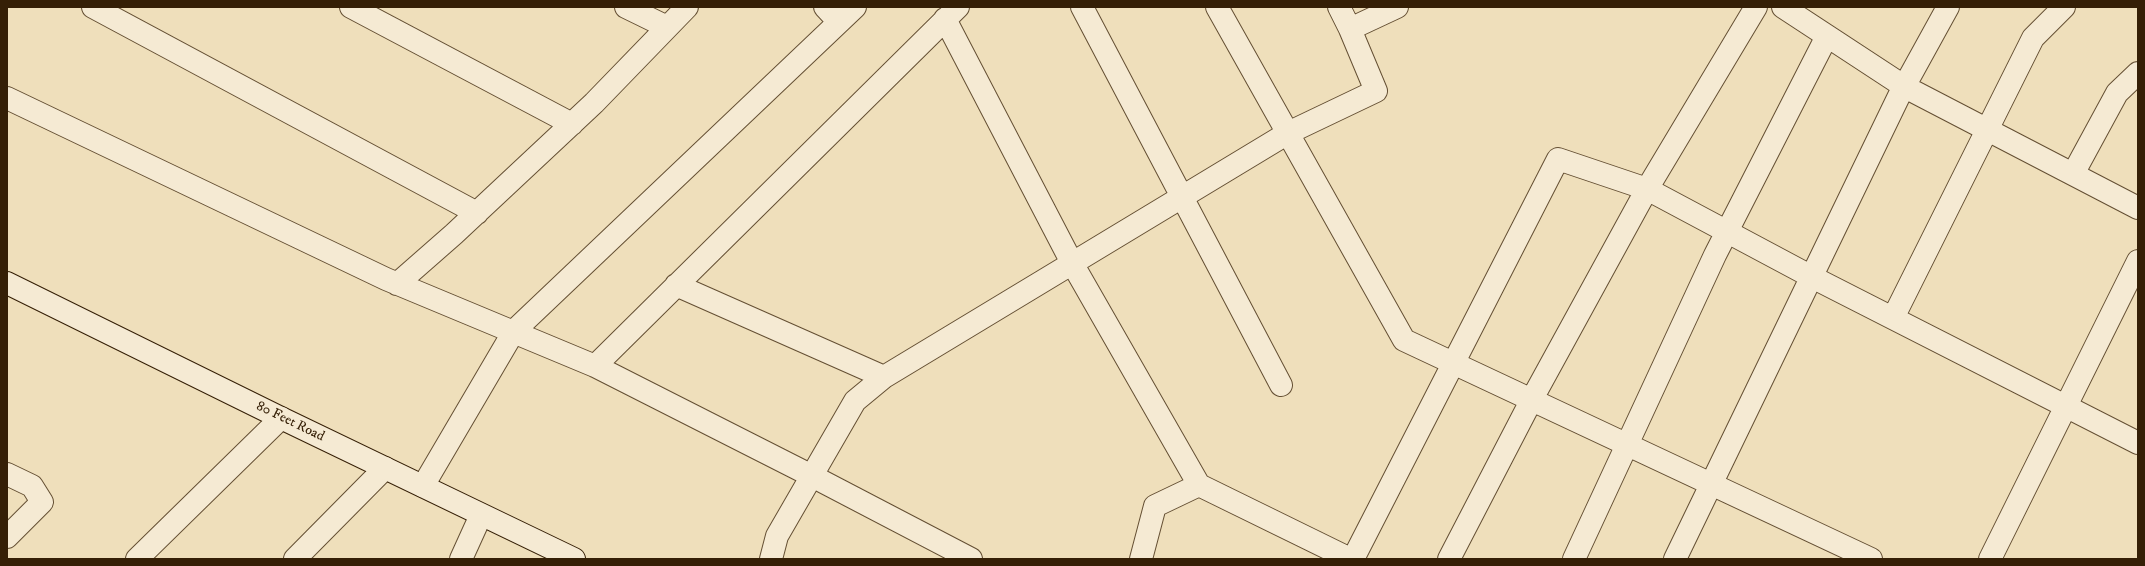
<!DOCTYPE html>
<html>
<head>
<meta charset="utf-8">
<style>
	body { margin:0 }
	#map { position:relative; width:2145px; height:566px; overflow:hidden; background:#efdfbb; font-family:"IM FELL DW Pica",serif }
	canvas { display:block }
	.frame { position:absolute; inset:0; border:8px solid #351f06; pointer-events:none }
</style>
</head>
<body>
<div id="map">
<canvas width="2145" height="566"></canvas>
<div class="frame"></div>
</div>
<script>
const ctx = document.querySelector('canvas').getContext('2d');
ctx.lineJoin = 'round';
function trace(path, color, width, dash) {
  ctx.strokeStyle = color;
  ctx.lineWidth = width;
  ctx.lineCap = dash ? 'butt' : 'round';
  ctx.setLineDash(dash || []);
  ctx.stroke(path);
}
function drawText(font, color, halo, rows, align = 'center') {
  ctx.font = font + ' "IM FELL DW Pica",serif';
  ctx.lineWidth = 4;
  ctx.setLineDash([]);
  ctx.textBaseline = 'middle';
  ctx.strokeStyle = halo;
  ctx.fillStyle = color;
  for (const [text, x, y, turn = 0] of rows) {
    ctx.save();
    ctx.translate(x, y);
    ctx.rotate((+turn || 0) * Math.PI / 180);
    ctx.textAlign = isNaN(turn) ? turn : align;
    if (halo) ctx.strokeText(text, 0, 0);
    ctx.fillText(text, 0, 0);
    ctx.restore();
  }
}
const minor = new Path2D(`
	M 93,7 L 477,213
	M 351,7 L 572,124
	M 626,7 L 667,27
	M 825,7 L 839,22
	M 1082,7 L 1281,385
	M 1217,7 L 1404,340 L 1871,559
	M 1339,7 L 1350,29
	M 1783,7 L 1905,87 L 2138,208
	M 945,19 L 1072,263 L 1199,485 L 1350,559
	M 7,98 L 386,279 L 595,366 L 812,476 L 971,559
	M 2073,174 L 2117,93 L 2138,73
	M 397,284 L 454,234 L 594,103 L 687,7
	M 676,285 L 884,377
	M 1893,318 L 2033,38 L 2064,7
	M 595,366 L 958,7
	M 7,474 L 32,486 L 42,502 L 7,537
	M 423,486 L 514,331 L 855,7
	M 137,559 L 281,418
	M 295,559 L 385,468
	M 461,559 L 481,515
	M 771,559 L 777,536 L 855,401 L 884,377 L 1288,133 L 1376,91 L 1350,29 L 1397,7
	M 1141,559 L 1155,506 L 1199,485
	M 1353,559 L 1558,159 L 1647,189 L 1812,277 L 2138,443
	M 1449,559 L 1532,399 L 1647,189 L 1756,7
	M 1574,559 L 1715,255 L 1827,36
	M 1675,559 L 1899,96 L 1948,7
	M 1990,559 L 2138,261`);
const secondary = new Path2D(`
	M 7,283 L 281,418 L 574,559`);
trace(minor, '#644f33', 24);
trace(secondary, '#351f06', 24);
trace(minor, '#f5ead3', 22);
trace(secondary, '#f5ead3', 22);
drawText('14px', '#351f06', '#f5ead3', [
	["80 Feet Road",290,422,26]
]);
</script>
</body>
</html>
